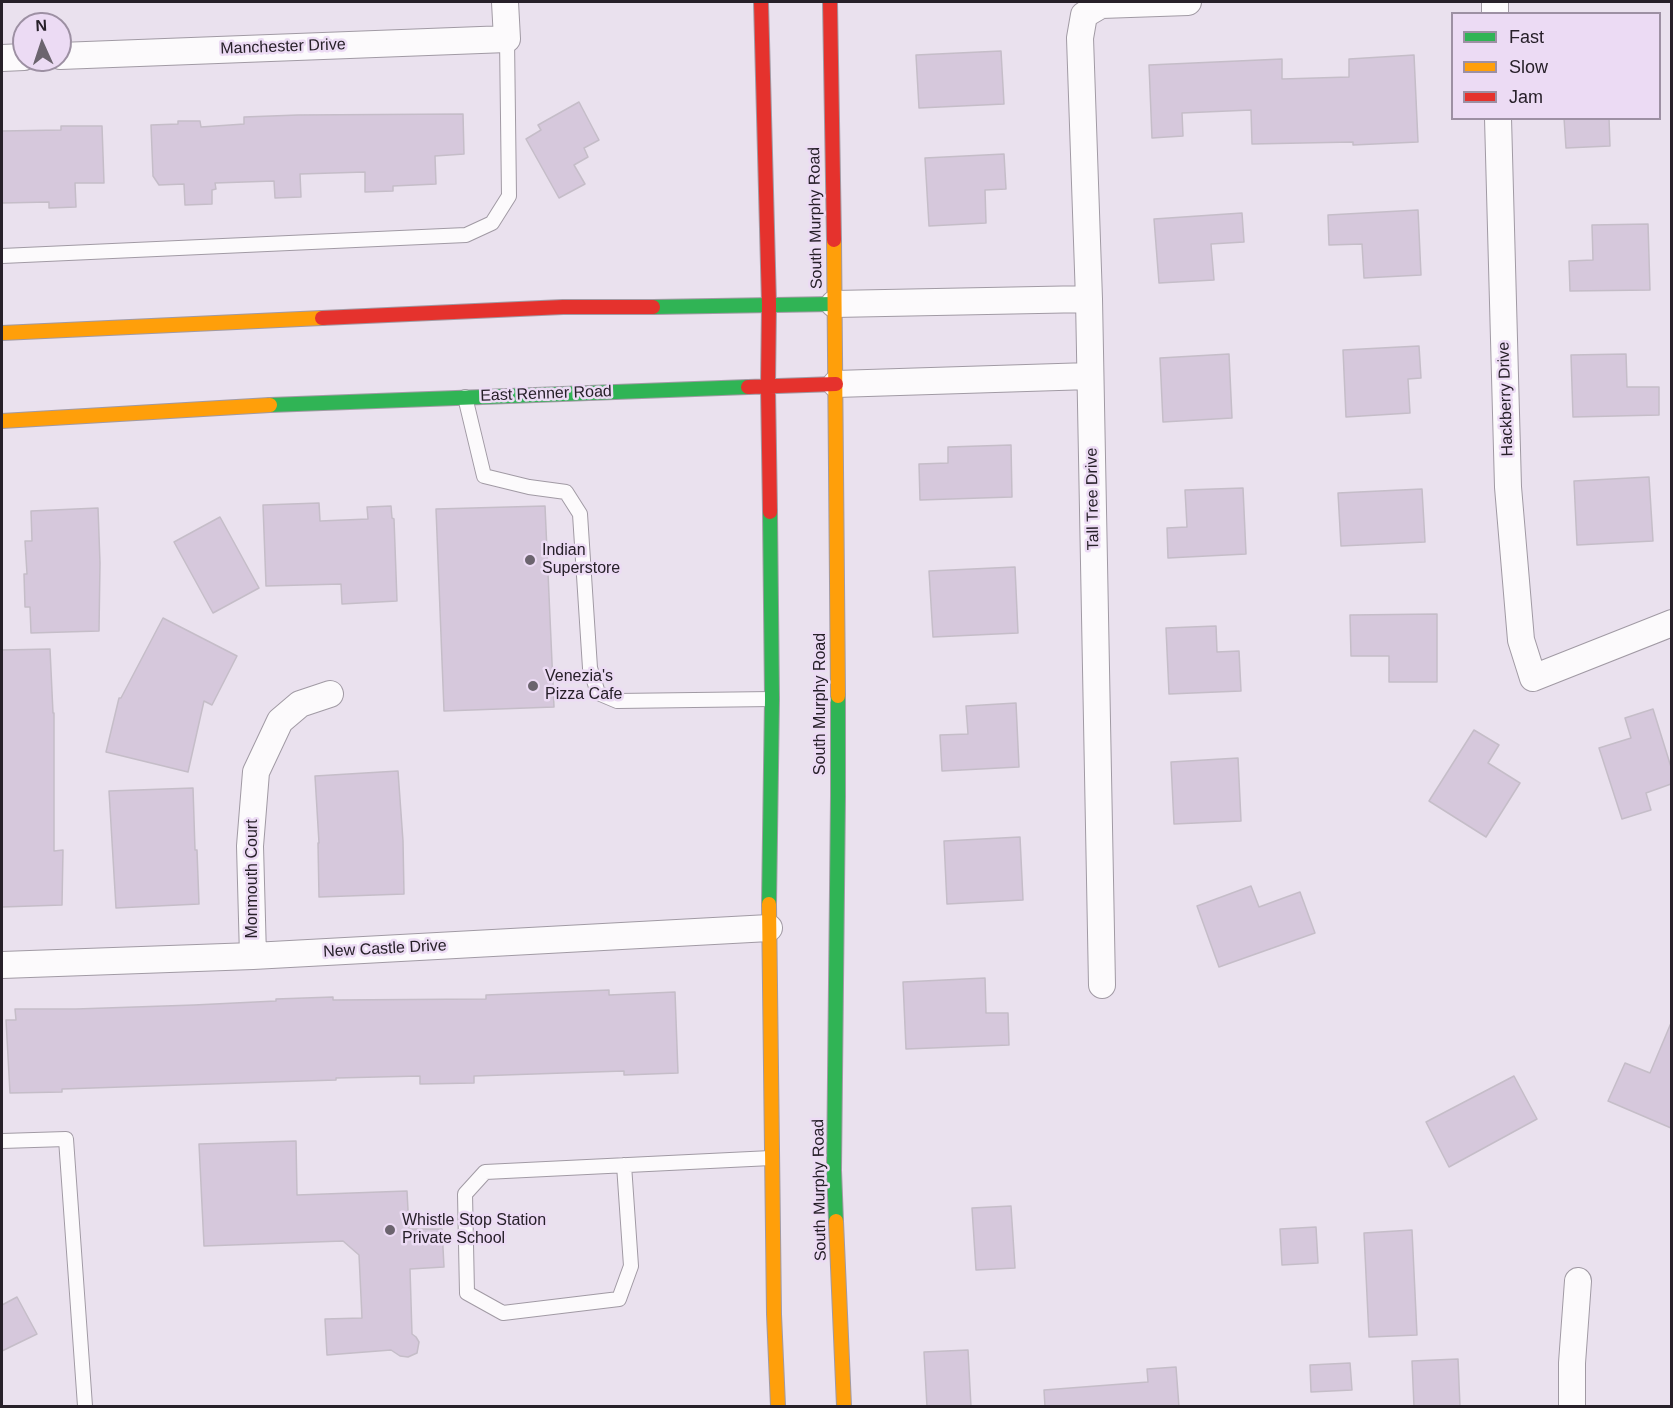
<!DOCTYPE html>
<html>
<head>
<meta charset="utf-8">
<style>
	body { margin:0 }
	#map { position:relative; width:1673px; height:1408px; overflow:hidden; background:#eae1ee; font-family:Helvetica,sans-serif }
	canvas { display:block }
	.frame { position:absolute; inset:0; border:3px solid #272029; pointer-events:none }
	.legend { position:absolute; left:1451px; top:12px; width:210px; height:108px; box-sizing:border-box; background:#ecdbf4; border:2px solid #9d90a3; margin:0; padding:8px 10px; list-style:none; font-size:18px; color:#272029 }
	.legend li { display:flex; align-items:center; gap:12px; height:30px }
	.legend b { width:30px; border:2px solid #9d90a3 }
	.north { position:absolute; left:12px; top:12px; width:60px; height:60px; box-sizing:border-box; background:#ecdbf4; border:2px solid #9d90a3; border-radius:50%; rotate:357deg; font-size:16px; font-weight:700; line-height:24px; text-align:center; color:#272029 }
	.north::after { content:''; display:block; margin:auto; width:21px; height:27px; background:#6b646e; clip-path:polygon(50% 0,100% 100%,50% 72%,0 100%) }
</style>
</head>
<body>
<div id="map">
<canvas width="1673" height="1408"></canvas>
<div class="frame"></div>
<ul class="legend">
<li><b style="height:8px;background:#30b455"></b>Fast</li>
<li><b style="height:8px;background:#ff9f0a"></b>Slow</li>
<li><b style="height:8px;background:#e5322d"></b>Jam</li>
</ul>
<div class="north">N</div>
</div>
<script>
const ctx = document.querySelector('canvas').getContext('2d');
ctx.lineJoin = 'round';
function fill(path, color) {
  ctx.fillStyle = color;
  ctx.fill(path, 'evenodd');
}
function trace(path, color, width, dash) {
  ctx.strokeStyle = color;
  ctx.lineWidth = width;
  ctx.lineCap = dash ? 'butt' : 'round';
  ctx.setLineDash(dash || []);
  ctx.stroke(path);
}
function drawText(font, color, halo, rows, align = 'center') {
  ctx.font = font + ' Helvetica,sans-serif';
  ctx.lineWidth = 5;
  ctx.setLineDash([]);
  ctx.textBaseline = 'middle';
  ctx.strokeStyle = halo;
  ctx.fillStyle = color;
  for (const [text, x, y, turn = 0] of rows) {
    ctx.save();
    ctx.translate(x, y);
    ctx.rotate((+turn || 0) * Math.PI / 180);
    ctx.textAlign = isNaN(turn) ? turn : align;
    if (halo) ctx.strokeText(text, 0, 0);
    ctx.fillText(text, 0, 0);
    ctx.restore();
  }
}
const building = new Path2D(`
	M 1001,51 L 1004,104 L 919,108 L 916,55 Z
	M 1414,55 L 1418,142 L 1353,145 L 1353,142 L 1252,144 L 1251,110 L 1182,113 L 1183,136 L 1152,138 L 1149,65 L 1282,59 L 1282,79 L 1349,77 L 1349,59 Z
	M 579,102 L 599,140 L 584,148 L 588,157 L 574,165 L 585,184 L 559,198 L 526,139 L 541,130 L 538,125 Z
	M 463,114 L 464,154 L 435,156 L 436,184 L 393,186 L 393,191 L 365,192 L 365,172 L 300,174 L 301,197 L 275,198 L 274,181 L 215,183 L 216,189 L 212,190 L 212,204 L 185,205 L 184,184 L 159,185 L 153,176 L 151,125 L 178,124 L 178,121 L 200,121 L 201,127 L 244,124 L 244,117 L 298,115 Z
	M 1564,118 L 1609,118 L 1610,146 L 1566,148 Z
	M 61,126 L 102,126 L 104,183 L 75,183 L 76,207 L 49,208 L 49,202 L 2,203 L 2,131 L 61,130 Z
	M 1004,154 L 1006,189 L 985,190 L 986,223 L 929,226 L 925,158 Z
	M 1418,210 L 1421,275 L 1364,278 L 1362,244 L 1329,245 L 1328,215 Z
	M 1242,213 L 1244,242 L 1211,244 L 1214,280 L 1159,283 L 1154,219 Z
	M 1648,224 L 1650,290 L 1570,291 L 1569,261 L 1593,260 L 1592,225 Z
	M 1419,346 L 1421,378 L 1408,379 L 1410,413 L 1346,417 L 1343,350 Z
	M 1229,354 L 1232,418 L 1163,422 L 1160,358 Z
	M 1626,354 L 1627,387 L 1659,387 L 1659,415 L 1573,417 L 1571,355 Z
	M 1011,445 L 1012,497 L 920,500 L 919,464 L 948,463 L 948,447 Z
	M 1649,477 L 1653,541 L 1577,545 L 1574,481 Z
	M 1243,488 L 1246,554 L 1168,558 L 1167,528 L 1187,527 L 1185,490 Z
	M 1422,489 L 1425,542 L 1341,546 L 1338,493 Z
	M 319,503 L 320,521 L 368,519 L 367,507 L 391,506 L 392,518 L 394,519 L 397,601 L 342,604 L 341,584 L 266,586 L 263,505 Z
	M 545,506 L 554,707 L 444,711 L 436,509 Z
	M 98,508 L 100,563 L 99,631 L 31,633 L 30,607 L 25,607 L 24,574 L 27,574 L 25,541 L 32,541 L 31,511 Z
	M 220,517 L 259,588 L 213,613 L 174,542 Z
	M 1015,567 L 1018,633 L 933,637 L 929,571 Z
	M 1437,614 L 1437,682 L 1389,682 L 1389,656 L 1351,656 L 1350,615 Z
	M 163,618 L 237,656 L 212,705 L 204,701 L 188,772 L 106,752 L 119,698 L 121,698 Z
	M 1216,626 L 1217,652 L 1239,651 L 1241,691 L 1169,694 L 1166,628 Z
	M 50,649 L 53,713 L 54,713 L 54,851 L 63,850 L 62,905 L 2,907 L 2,650 Z
	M 1016,703 L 1019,767 L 942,771 L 940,735 L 968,734 L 966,706 Z
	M 1653,709 L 1671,767 L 1671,784 L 1646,793 L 1651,810 L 1622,819 L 1599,748 L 1631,738 L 1625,718 Z
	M 1474,730 L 1499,745 L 1488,763 L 1520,783 L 1486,837 L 1429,801 Z
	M 1238,758 L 1241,821 L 1174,824 L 1171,762 Z
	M 398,771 L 403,841 L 404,894 L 319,897 L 318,843 L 319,843 L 315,776 Z
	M 193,788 L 195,850 L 197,850 L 199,904 L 116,908 L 109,791 Z
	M 1020,837 L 1023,900 L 947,904 L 944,841 Z
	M 1251,886 L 1259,907 L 1300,892 L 1315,933 L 1219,967 L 1197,906 Z
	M 985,978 L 986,1013 L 1008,1013 L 1009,1045 L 906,1049 L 903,982 Z
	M 609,990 L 609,995 L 675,992 L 678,1073 L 624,1075 L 624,1071 L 474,1076 L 474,1083 L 420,1084 L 420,1076 L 336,1078 L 336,1080 L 272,1082 L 62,1089 L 62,1092 L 10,1093 L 6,1020 L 16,1020 L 15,1009 L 76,1009 L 194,1005 L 276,1001 L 276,999 L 333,997 L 333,1000 L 486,999 L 486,995 Z
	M 1671,1023 L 1671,1128 L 1608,1101 L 1625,1063 L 1650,1073 Z
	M 1514,1076 L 1537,1119 L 1449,1167 L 1426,1122 Z
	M 296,1141 L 297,1195 L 407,1191 L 409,1229 L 442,1229 L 444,1267 L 410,1269 L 412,1334 L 416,1337 L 419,1342 L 417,1353 L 408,1357 L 400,1356 L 391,1350 L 327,1355 L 325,1319 L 362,1318 L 359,1255 L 343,1241 L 204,1246 L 199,1144 Z
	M 1011,1206 L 1015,1268 L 976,1270 L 972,1208 Z
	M 1316,1227 L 1318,1263 L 1282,1265 L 1280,1229 Z
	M 1412,1230 L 1417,1335 L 1369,1337 L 1364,1233 Z
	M 17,1297 L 37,1334 L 2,1351 L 2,1305 Z
	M 968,1350 L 971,1407 L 927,1407 L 924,1352 Z
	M 1458,1359 L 1460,1407 L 1414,1407 L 1412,1361 Z
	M 1350,1363 L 1352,1390 L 1311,1392 L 1310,1365 Z
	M 1176,1367 L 1179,1407 L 1045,1407 L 1044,1390 L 1148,1382 L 1147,1369 Z`);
fill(building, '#d6c8dc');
trace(building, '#c5bdc8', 1.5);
const lane = new Path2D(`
	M 2,256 L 466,235 L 492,223 L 509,196 L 507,39
	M 465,397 L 484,476 L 529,487 L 566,492 L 580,514 L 590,668 L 598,693 L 617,701 L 772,699
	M 2,1141 L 66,1139 L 85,1406
	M 624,1165 L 631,1266 L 619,1299 L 503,1313 L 467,1293 L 465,1194 L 485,1172 L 771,1158`);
const street = new Path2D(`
	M 1495,2 L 1495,14
	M 60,56 L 507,39 L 505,2
	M 2,58 L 24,57
	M 1498,118 L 1508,487 L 1521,640 L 1533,678 L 1672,623
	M 834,304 L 1089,299
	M 836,384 L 1090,376
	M 253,956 L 250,846 L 256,772 L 280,721 L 300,704 L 330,694
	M 2,965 L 253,956 L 769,928
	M 1102,985 L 1089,299 L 1080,38 L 1084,15 L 1101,5 L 1188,2
	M 1572,1406 L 1572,1363 L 1578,1281`);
const fast = new Path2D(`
	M 653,307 L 834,304
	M 270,405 L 748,387
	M 769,904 L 772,699 L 770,512
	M 836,1221 L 834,1170 L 838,796 L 838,696`);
const slow = new Path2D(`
	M 834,240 L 838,696
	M 2,333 L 322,318
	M 2,421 L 270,405
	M 769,904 L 774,1314 L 778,1406
	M 836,1221 L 844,1406`);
const jam = new Path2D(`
	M 761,2 L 769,304 L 768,387 L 770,512
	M 830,2 L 834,240
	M 322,318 L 563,307 L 653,307
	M 748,387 L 836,384`);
trace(lane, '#a19aa4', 16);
trace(street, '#a19aa4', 28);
trace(fast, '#a19aa4', 16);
trace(slow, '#a19aa4', 16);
trace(jam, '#a19aa4', 16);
trace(lane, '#fcfafc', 14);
trace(street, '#fcfafc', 26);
trace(fast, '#30b455', 14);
trace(slow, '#ff9f0a', 14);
trace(jam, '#e5322d', 14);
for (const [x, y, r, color] of [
	[530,560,6,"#6b646e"],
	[533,686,6,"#6b646e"],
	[390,1230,6,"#6b646e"]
]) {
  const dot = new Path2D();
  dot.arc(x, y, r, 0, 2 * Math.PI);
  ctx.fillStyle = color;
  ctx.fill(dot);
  trace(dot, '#ecdbf4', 2);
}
drawText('16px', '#272029', '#ecdbf4', [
	["Manchester Drive",283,47,-2],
	["South Murphy Road",816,218,-91],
	["East Renner Road",546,394,-2],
	["Hackberry Drive",1506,399,-92],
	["Tall Tree Drive",1093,499,-91],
	["South Murphy Road",821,704,-90],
	["Monmouth Court",253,879,-90],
	["New Castle Drive",385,949,-3],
	["South Murphy Road",820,1190,-91]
]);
drawText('16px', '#272029', '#ecdbf4', [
	["Indian",542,551],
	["Superstore",542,569],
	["Venezia's",545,677],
	["Pizza Cafe",545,695],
	["Whistle Stop Station",402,1221],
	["Private School",402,1239]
], 'left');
</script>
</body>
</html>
